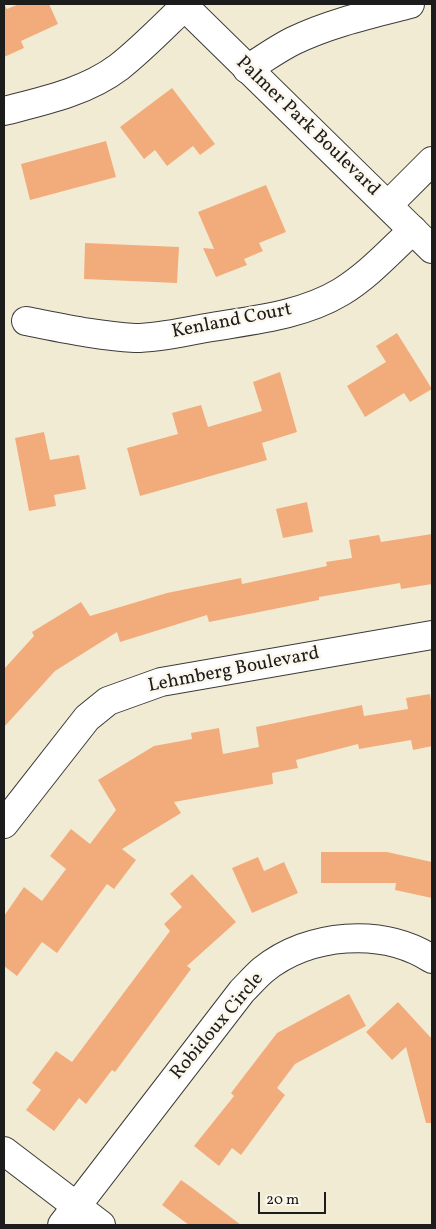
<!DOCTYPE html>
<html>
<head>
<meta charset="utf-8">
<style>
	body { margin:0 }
	#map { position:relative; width:436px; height:1229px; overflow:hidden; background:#f2ebd4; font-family:Vollkorn,serif }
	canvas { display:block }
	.frame { position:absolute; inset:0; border:5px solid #1c1c1c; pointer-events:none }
	.scale { position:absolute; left:258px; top:1192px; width:68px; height:22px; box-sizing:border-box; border:2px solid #1c1c1c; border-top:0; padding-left:6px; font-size:15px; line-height:18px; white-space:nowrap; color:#1c1c1c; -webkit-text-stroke:4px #fbf7ec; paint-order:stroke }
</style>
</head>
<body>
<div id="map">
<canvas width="436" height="1229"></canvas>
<div class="frame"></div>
<div class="scale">20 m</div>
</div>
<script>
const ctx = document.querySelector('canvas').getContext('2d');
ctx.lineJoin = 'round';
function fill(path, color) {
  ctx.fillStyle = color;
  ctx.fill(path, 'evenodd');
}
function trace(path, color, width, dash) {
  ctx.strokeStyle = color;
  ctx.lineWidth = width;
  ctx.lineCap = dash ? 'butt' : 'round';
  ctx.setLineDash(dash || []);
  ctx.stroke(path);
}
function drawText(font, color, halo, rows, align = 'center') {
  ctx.font = font + ' Vollkorn,serif';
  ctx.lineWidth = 5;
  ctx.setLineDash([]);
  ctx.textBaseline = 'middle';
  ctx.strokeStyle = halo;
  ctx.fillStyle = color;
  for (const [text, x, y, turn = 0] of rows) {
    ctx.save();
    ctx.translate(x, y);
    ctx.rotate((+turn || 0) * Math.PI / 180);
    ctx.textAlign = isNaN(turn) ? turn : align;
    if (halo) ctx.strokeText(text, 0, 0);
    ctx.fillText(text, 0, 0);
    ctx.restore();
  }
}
fill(new Path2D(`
	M 4,4 L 7,9 L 19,4 L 49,4 L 58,24 L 21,41 L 24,48 L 4,57 Z
	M 172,88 L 215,144 L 200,155 L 193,146 L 167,166 L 155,150 L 144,159 L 120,127 Z
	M 106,141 L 116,177 L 30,200 L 21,164 Z
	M 266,185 L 286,232 L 259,243 L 263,251 L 244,259 L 247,265 L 216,277 L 203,248 L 214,249 L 198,212 Z
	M 85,243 L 179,247 L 177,283 L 84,279 Z
	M 397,333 L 432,389 L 410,402 L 404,393 L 365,417 L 347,386 L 386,362 L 376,346 Z
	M 280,372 L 297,432 L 262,443 L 267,460 L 140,496 L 127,448 L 178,434 L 172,413 L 201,405 L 208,427 L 262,411 L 253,382 Z
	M 44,432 L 50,460 L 79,455 L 86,489 L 54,495 L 56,506 L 29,511 L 15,438 Z
	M 307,502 L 313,532 L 283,538 L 276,509 Z
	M 432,534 L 432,584 L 401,589 L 400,583 L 319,597 L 319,600 L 209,622 L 207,615 L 120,642 L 117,632 L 55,671 L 4,727 L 4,669 L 34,636 L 32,632 L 81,602 L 90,616 L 167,593 L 241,578 L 242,584 L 327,566 L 326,562 L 352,558 L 349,540 L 379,535 L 381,542 Z
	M 430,694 L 432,708 L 432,746 L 413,750 L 411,740 L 359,749 L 358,744 L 296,760 L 298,768 L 272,773 L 273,784 L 174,802 L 181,813 L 122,849 L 136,860 L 114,889 L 107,884 L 57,953 L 42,942 L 17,976 L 4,966 L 4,916 L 24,887 L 42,901 L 66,869 L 50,856 L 71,829 L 90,844 L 116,810 L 98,780 L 154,746 L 192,739 L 191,733 L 219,728 L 223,754 L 259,747 L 256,727 L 362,705 L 364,716 L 408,709 L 406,698 Z
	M 321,852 L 387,852 L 432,862 L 432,898 L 395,890 L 396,883 L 321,883 Z
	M 258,857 L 264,871 L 284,862 L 298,893 L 252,913 L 232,868 Z
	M 192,874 L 236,922 L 187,966 L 191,969 L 115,1072 L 112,1070 L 86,1104 L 79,1098 L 54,1131 L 26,1110 L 41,1090 L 32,1083 L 56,1051 L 72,1062 L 170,931 L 164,924 L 182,907 L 170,894 Z
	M 349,994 L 366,1026 L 295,1064 L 277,1088 L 285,1095 L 241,1155 L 232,1148 L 219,1166 L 194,1146 L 234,1096 L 231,1093 L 277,1033 Z
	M 398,1002 L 432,1039 L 432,1123 L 426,1123 L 406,1047 L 392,1060 L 366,1032 Z
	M 181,1180 L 191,1187 L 241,1225 L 189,1225 L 162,1205 Z`), '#f2ac7b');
const minor = new Path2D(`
	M 247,69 C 262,60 277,49 293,41 C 330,23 371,14 410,4
	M 4,111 C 43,101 86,92 119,67 C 142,49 163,27 185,6
	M 388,205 L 432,161
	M 26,321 C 62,328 98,336 135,338 C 159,338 183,332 206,328 C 252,320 301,316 341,292 C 369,275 390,251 413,230
	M 4,824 L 87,718 L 108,701 L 161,682 L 432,635
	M 4,1151 L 101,1225
	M 62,1225 L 242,991 C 249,984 256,976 263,970 C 309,933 382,927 432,959`);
const major = new Path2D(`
	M 182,4 L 432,249`);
trace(minor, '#3c3b38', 30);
trace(major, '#3c3b38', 30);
trace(minor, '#fff', 28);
trace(major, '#fff', 28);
drawText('19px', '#1c1c1c', '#fbf7ec', [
	["Palmer Park Boulevard",307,127,44],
	["Kenland Court",232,322,-11],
	["Lehmberg Boulevard",234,671,-11],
	["Robidoux Circle",218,1027,-50]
]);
</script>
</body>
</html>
